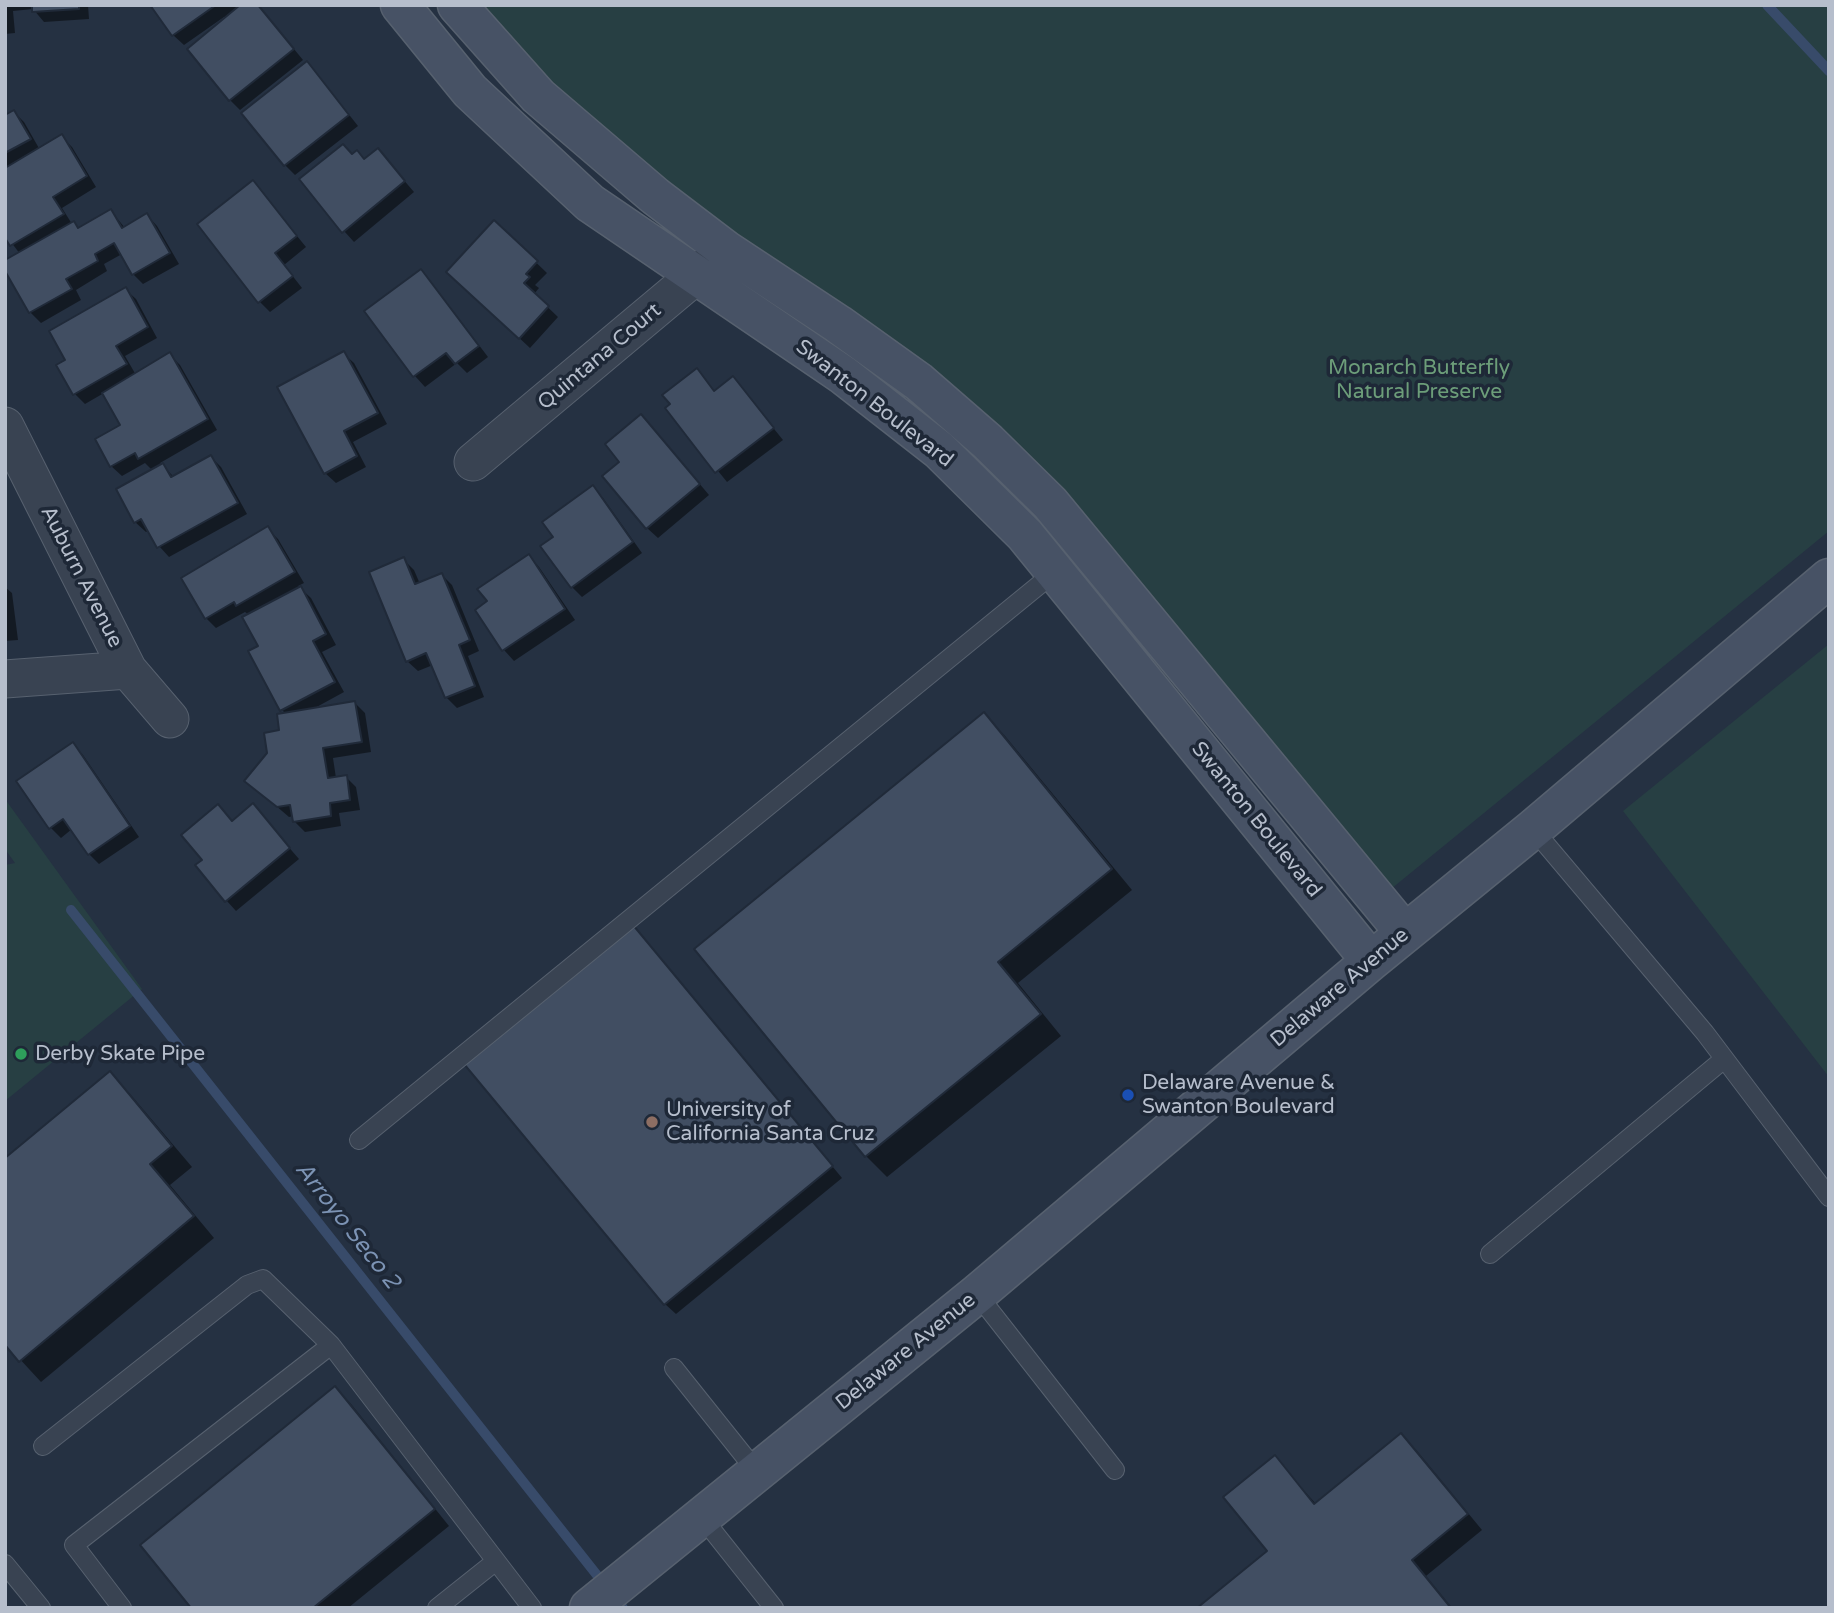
<!DOCTYPE html>
<html>
<head>
<meta charset="utf-8">
<style>
	body { margin:0 }
	#map { position:relative; width:1834px; height:1613px; overflow:hidden; background:#253142; font-family:"Varela Round",sans-serif }
	canvas { display:block }
	.frame { position:absolute; inset:0; border:7px solid #b6becc; pointer-events:none }
</style>
</head>
<body>
<div id="map">
<canvas width="1834" height="1613"></canvas>
<div class="frame"></div>
</div>
<script>
const ctx = document.querySelector('canvas').getContext('2d');
ctx.lineJoin = 'round';
function fill(path, color) {
  ctx.fillStyle = color;
  ctx.fill(path, 'evenodd');
}
function trace(path, color, width, dash) {
  ctx.strokeStyle = color;
  ctx.lineWidth = width;
  ctx.lineCap = dash ? 'butt' : 'round';
  ctx.setLineDash(dash || []);
  ctx.stroke(path);
}
function drawText(font, color, halo, rows, align = 'center') {
  ctx.font = font + ' "Varela Round",sans-serif';
  ctx.lineWidth = 7;
  ctx.setLineDash([]);
  ctx.textBaseline = 'middle';
  ctx.strokeStyle = halo;
  ctx.fillStyle = color;
  for (const [text, x, y, turn = 0] of rows) {
    ctx.save();
    ctx.translate(x, y);
    ctx.rotate((+turn || 0) * Math.PI / 180);
    ctx.textAlign = isNaN(turn) ? turn : align;
    if (halo) ctx.strokeText(text, 0, 0);
    ctx.fillText(text, 0, 0);
    ctx.restore();
  }
}
fill(new Path2D(`
	M 443,5 L 1829,5 L 1829,531 L 1369,907 L 1034,501 Z
	M 1829,644 L 1829,1077 L 1623,811 Z
	M 5,799 L 142,989 L 5,1101 L 5,865 L 15,863 L 5,849 Z`), '#273f43');
fill(new Path2D(`
	M 5,5 L 88,5 L 89,19 L 44,22 L 33,9 L 13,11 L 15,33 L 5,34 Z
	M 153,5 L 258,5 L 303,60 L 240,110 L 230,100 L 224,17 L 184,45 L 173,35 Z
	M 317,74 L 358,126 L 295,175 L 285,165 Z
	M 14,112 L 24,122 L 40,150 L 62,137 L 72,147 L 96,187 L 62,208 L 72,224 L 74,223 L 80,229 L 111,211 L 125,228 L 147,215 L 157,226 L 179,264 L 143,284 L 133,274 L 122,254 L 104,264 L 107,271 L 76,290 L 81,300 L 41,323 L 30,312 L 20,254 L 5,234 L 5,117 Z
	M 378,150 L 414,192 L 354,242 L 344,231 L 353,156 L 365,160 Z
	M 253,182 L 306,247 L 284,265 L 302,288 L 270,312 L 260,302 Z
	M 494,222 L 547,273 L 535,285 L 539,288 L 534,294 L 558,317 L 530,348 L 459,282 Z
	M 421,271 L 431,282 L 488,357 L 467,373 L 457,363 L 425,387 L 415,376 L 367,312 Z
	M 125,289 L 136,299 L 157,338 L 125,356 L 136,375 L 170,355 L 180,365 L 217,430 L 160,463 L 174,477 L 211,457 L 221,467 L 247,514 L 169,557 L 159,546 L 150,530 L 146,532 L 135,522 L 153,471 L 145,463 L 122,476 L 111,466 L 123,425 L 104,393 L 85,404 L 75,394 L 68,361 Z
	M 343,353 L 354,363 L 387,424 L 353,442 L 366,467 L 336,483 L 325,473 Z
	M 696,371 L 715,392 L 733,378 L 783,440 L 727,482 L 667,408 Z
	M 651,426 L 709,495 L 658,538 L 647,528 L 621,462 Z
	M 592,488 L 603,498 L 642,553 L 582,597 L 572,587 L 555,538 Z
	M 268,529 L 278,539 L 304,583 L 298,586 L 311,598 L 336,645 L 322,652 L 344,692 L 313,709 L 355,703 L 365,713 L 371,752 L 333,758 L 336,778 L 346,777 L 356,787 L 360,810 L 339,813 L 341,826 L 305,832 L 294,821 L 294,816 L 289,817 L 247,781 L 269,753 L 281,732 L 286,714 L 282,710 L 249,615 L 245,612 L 216,628 L 206,618 Z
	M 529,556 L 539,567 L 575,620 L 514,661 L 504,650 L 477,610 L 489,602 Z
	M 404,560 L 414,570 L 420,584 L 442,575 L 452,585 L 479,651 L 468,656 L 484,697 L 457,708 L 446,697 L 433,665 L 418,671 L 407,661 Z
	M 5,587 L 12,593 L 18,640 L 5,641 Z
	M 984,715 L 1005,736 L 1132,890 L 1018,983 L 1061,1036 L 887,1177 L 866,1156 L 697,949 Z
	M 72,744 L 83,755 L 139,837 L 99,864 L 89,854 L 72,829 L 61,838 L 50,827 Z
	M 218,806 L 233,822 L 253,806 L 299,859 L 236,911 L 226,900 Z
	M 643,937 L 842,1178 L 676,1314 L 665,1304 Z
	M 110,1073 L 130,1094 L 192,1167 L 170,1185 L 214,1238 L 41,1382 L 5,1343 Z
	M 335,1388 L 351,1404 L 449,1526 L 348,1608 L 193,1608 Z
	M 1401,1435 L 1417,1451 L 1482,1530 L 1426,1576 L 1452,1608 L 1200,1608 L 1269,1551 L 1274,1457 L 1316,1504 Z`), '#0007');
trace(new Path2D(`
	M 1767,5 L 1829,71
	M 71,910 L 623,1608`), '#384b6a', 10);
const building = new Path2D(`
	M 32,5 L 79,5 L 79,9 L 32,12 Z
	M 150,5 L 216,5 L 172,36 Z
	M 240,5 L 258,5 L 294,49 L 229,101 L 187,49 Z
	M 307,61 L 349,115 L 284,166 L 241,113 Z
	M 14,110 L 31,139 L 5,153 L 5,115 Z
	M 62,134 L 87,176 L 53,197 L 64,214 L 10,246 L 5,238 L 5,168 Z
	M 343,144 L 352,154 L 357,150 L 364,159 L 378,148 L 405,181 L 342,233 L 299,179 Z
	M 253,180 L 297,236 L 275,253 L 293,276 L 258,303 L 197,224 Z
	M 111,209 L 122,228 L 147,213 L 170,253 L 132,275 L 114,243 L 95,254 L 98,261 L 66,279 L 72,289 L 29,313 L 5,271 L 5,260 L 74,221 L 78,228 Z
	M 494,220 L 538,261 L 526,274 L 530,277 L 524,283 L 549,306 L 519,339 L 446,272 Z
	M 421,269 L 479,346 L 455,364 L 446,353 L 413,377 L 364,311 Z
	M 126,287 L 148,327 L 116,346 L 127,364 L 73,395 L 56,365 L 65,360 L 49,331 Z
	M 344,351 L 378,413 L 344,431 L 357,456 L 324,474 L 277,387 Z
	M 170,352 L 208,419 L 138,459 L 135,453 L 110,467 L 95,439 L 120,425 L 102,393 Z
	M 697,368 L 714,391 L 733,376 L 774,428 L 715,473 L 665,408 L 670,404 L 662,395 Z
	M 641,414 L 700,484 L 646,529 L 602,476 L 619,462 L 605,444 Z
	M 211,455 L 238,503 L 157,548 L 141,519 L 134,523 L 116,489 L 163,463 L 171,477 Z
	M 593,485 L 633,542 L 571,588 L 540,546 L 553,537 L 542,522 Z
	M 268,526 L 295,572 L 236,606 L 234,602 L 205,619 L 181,578 Z
	M 529,554 L 565,609 L 502,651 L 475,610 L 487,601 L 477,589 Z
	M 404,557 L 415,584 L 442,573 L 470,640 L 459,645 L 475,686 L 445,698 L 426,653 L 406,662 L 369,572 Z
	M 301,586 L 326,634 L 313,641 L 335,682 L 280,711 L 248,651 L 258,646 L 242,617 Z
	M 355,701 L 362,742 L 323,748 L 328,778 L 347,775 L 350,800 L 330,803 L 331,816 L 293,822 L 290,805 L 277,807 L 244,781 L 267,753 L 264,733 L 279,730 L 277,714 Z
	M 984,712 L 1112,869 L 998,962 L 1041,1014 L 865,1157 L 694,949 Z
	M 73,742 L 130,826 L 88,855 L 63,819 L 49,829 L 16,781 Z
	M 253,803 L 290,848 L 225,902 L 195,865 L 202,860 L 181,835 L 218,804 L 232,821 Z
	M 633,925 L 833,1166 L 664,1305 L 464,1064 Z
	M 110,1071 L 172,1146 L 150,1164 L 194,1216 L 19,1362 L 5,1345 L 5,1158 Z
	M 335,1386 L 435,1509 L 313,1608 L 191,1608 L 140,1545 Z
	M 1401,1433 L 1468,1514 L 1412,1560 L 1451,1608 L 1197,1608 L 1267,1551 L 1223,1497 L 1275,1455 L 1314,1504 Z`);
fill(building, '#414e62');
trace(building, '#202a39', 2);
const lane = new Path2D(`
	M 1533,829 L 1705,1033 L 1829,1197
	M 359,1140 L 1055,572
	M 1490,1254 L 1724,1059
	M 977,1294 L 1115,1470
	M 674,1368 L 757,1472
	M 43,1446 L 247,1285 L 263,1279 L 331,1345
	M 701,1516 L 774,1608
	M 5,1564 L 41,1608
	M 122,1608 L 74,1545 L 331,1345 L 532,1608
	M 437,1608 L 496,1561`);
const street = new Path2D(`
	M 5,426 L 128,670 L 170,719
	M 473,462 L 720,255
	M 5,679 L 128,670`);
const secondary = new Path2D(`
	M 400,5 L 470,91 L 590,203 L 843,375 L 939,450 L 1025,535 L 1371,961
	M 457,5 L 538,96 L 655,196 L 726,250 L 838,324 L 919,382 L 988,442 L 1050,503 L 1405,933
	M 589,1608 L 977,1294 L 1371,961 L 1533,829 L 1829,578`);
trace(lane, '#57616f', 20);
trace(street, '#57616f', 39);
trace(secondary, '#57616f', 41);
trace(lane, '#394352', 18);
trace(street, '#394352', 37);
trace(secondary, '#475265', 38);
for (const [x, y, r, color] of [
	[21,1054,7,"#2e9e5b"],
	[1128,1095,7,"#1a4fb4"],
	[652,1122,7,"#8d6e63"]
]) {
  const dot = new Path2D();
  dot.arc(x, y, r, 0, 2 * Math.PI);
  ctx.fillStyle = color;
  ctx.fill(dot);
  trace(dot, '#1e2837', 2.5);
}
drawText('21px', '#b6becc', '#1e2837', [
	["Quintana Court",600,357,-40],
	["Swanton Boulevard",874,404,38],
	["Auburn Avenue",81,577,63],
	["Swanton Boulevard",1256,820,51],
	["Delaware Avenue",1340,988,-40],
	["Delaware Avenue",906,1352,-39]
]);
drawText('21px', '#6c9d79', '#1e2837', [
	["Monarch Butterfly",1419,368],
	["Natural Preserve",1419,392]
]);
drawText('21px', '#b6becc', '#1e2837', [
	["Derby Skate Pipe",35,1054],
	["Delaware Avenue &",1142,1083],
	["Swanton Boulevard",1142,1107],
	["University of",666,1110],
	["California Santa Cruz",666,1134]
], 'left');
drawText('italic 23px', '#7c93b4', '#1e2837', [
	["Arroyo Seco 2",347,1226,52]
]);
</script>
</body>
</html>
